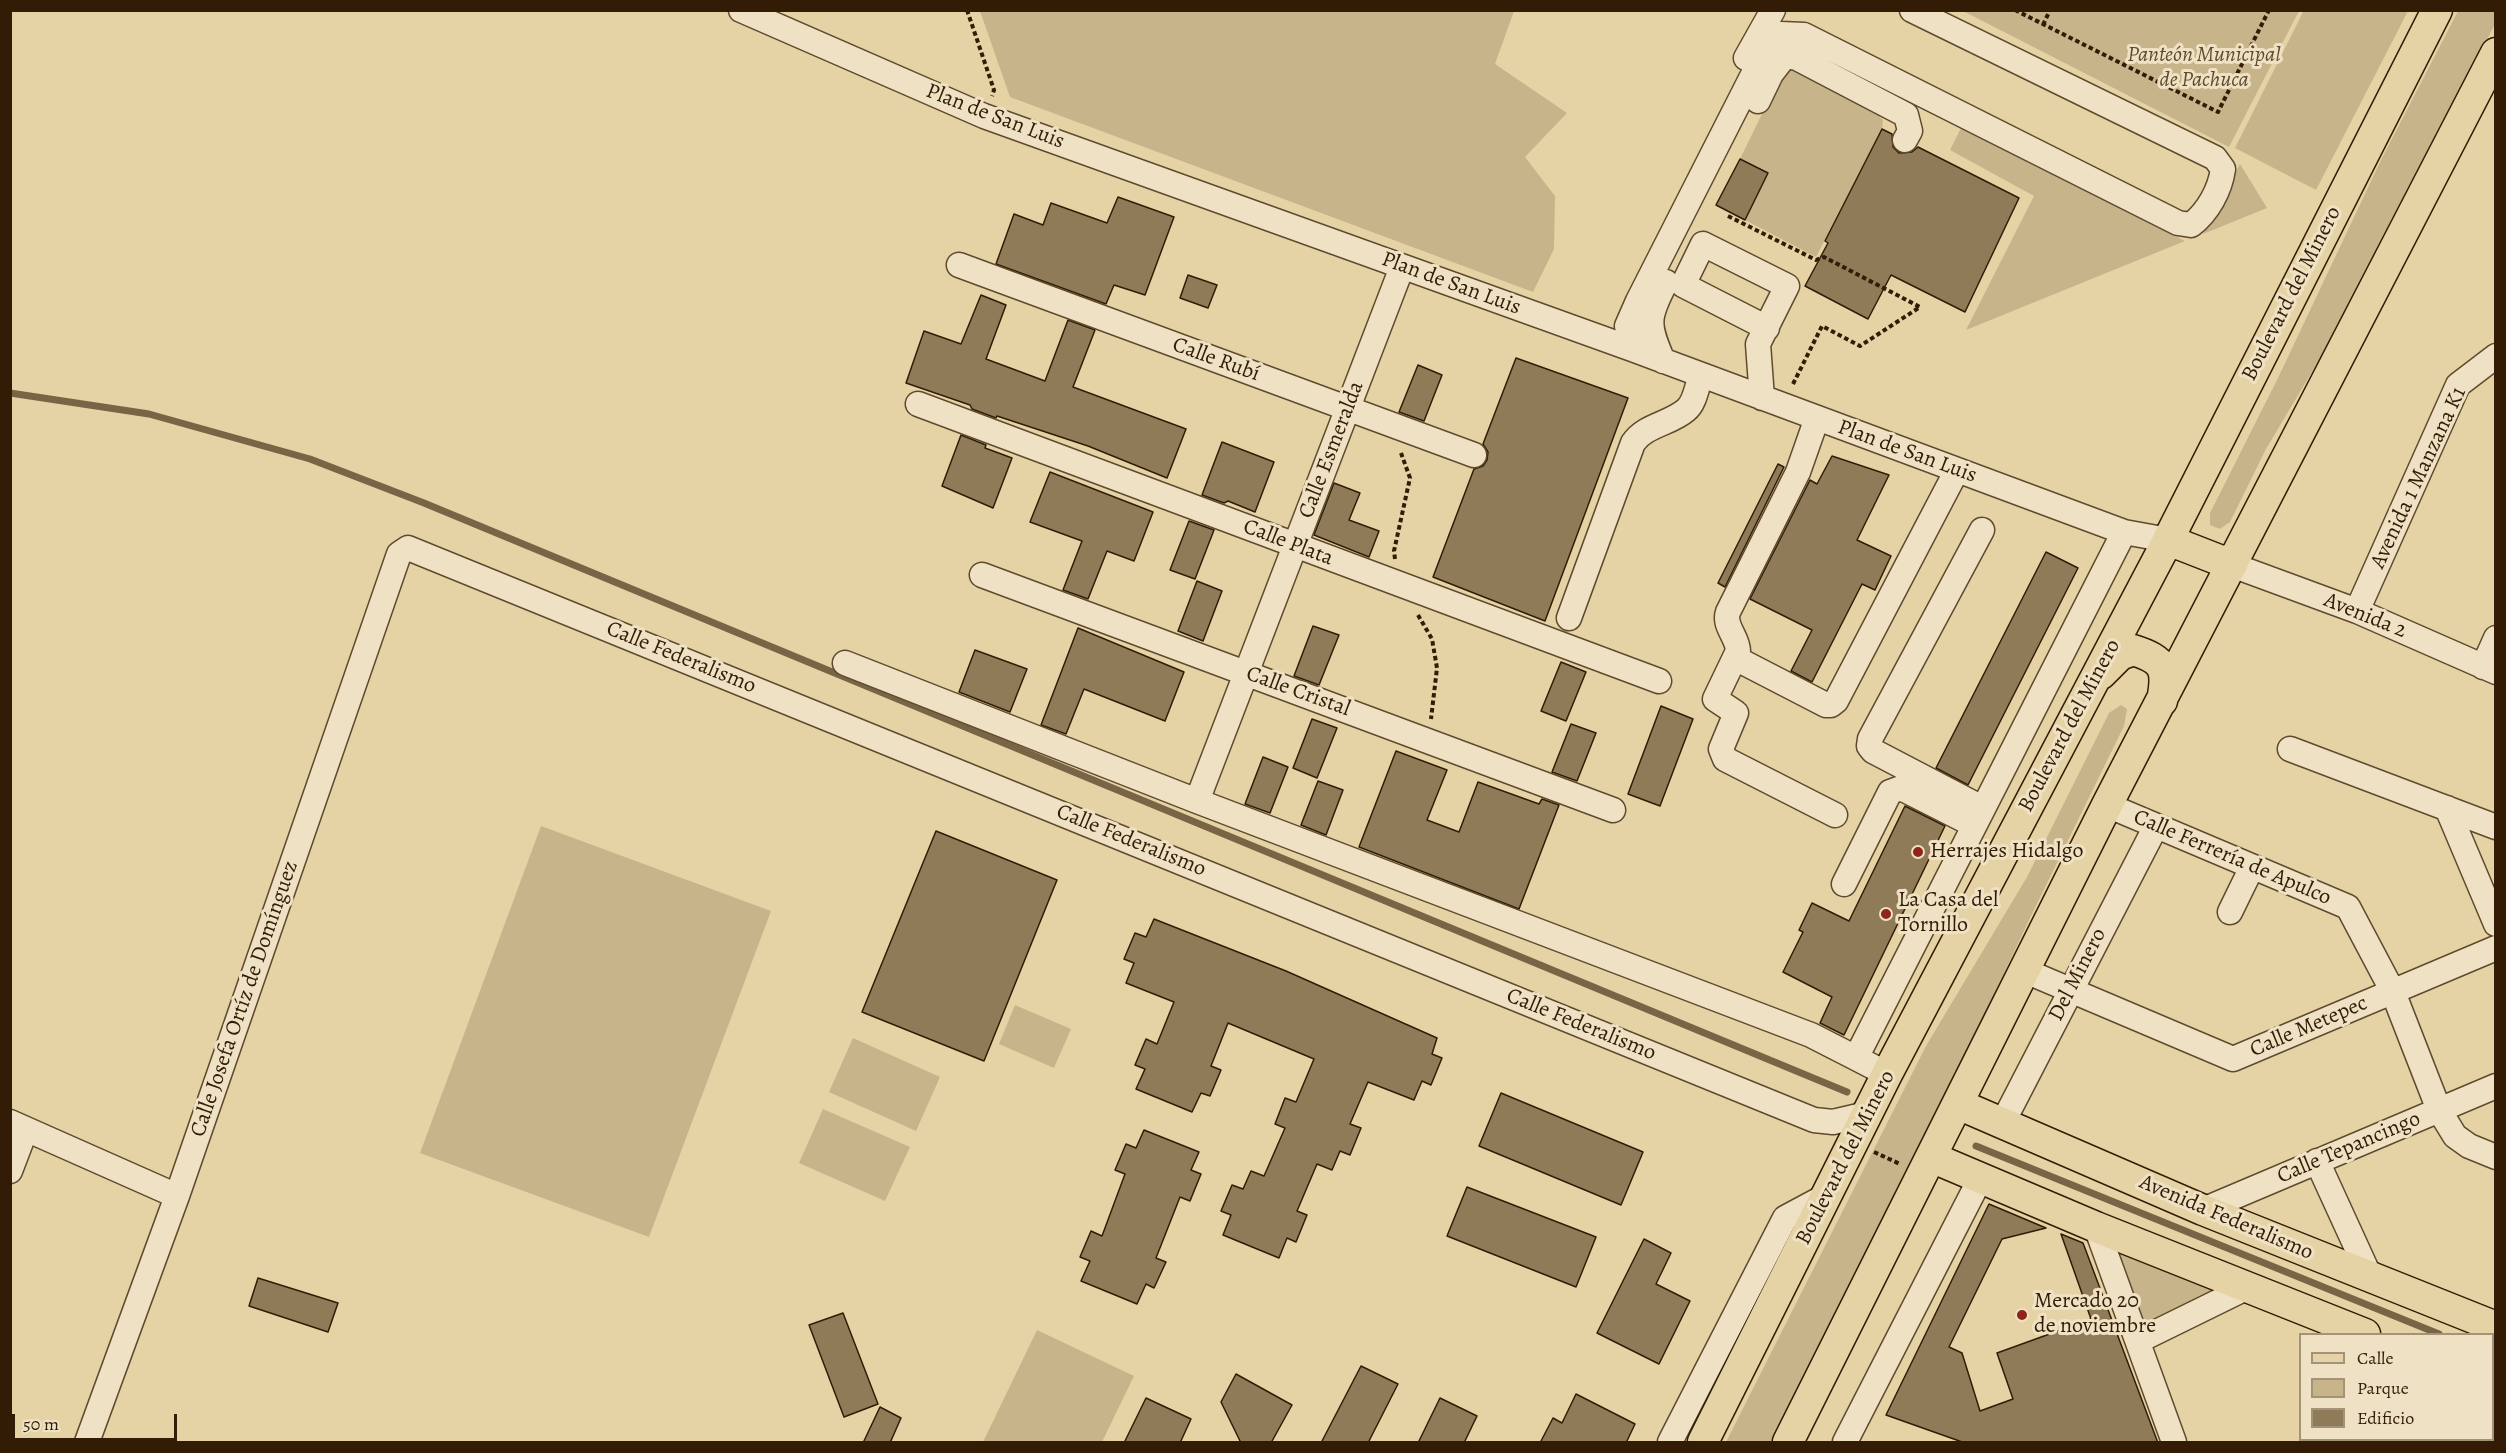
<!DOCTYPE html>
<html>
<head>
<meta charset="utf-8">
<style>
	body { margin:0 }
	#map { position:relative; width:2506px; height:1453px; overflow:hidden; background:#e6d3a5; font-family:Alegreya,serif }
	canvas { display:block }
	.frame { position:absolute; inset:0; border:12px solid #321c06; pointer-events:none }
	.legend { position:absolute; left:2299px; top:1333px; width:195px; height:108px; box-sizing:border-box; background:#efe2c4; border:2px solid #a39378; margin:0; padding:8px 10px; list-style:none; font-size:18px; color:#321c06 }
	.legend li { display:flex; align-items:center; gap:12px; height:30px }
	.legend b { width:30px; border:2px solid #a39378 }
	.scale { position:absolute; left:12px; top:1414px; width:165px; height:27px; box-sizing:border-box; border:3px solid #321c06; border-top:0; padding-left:8px; font-size:18px; line-height:21px; white-space:nowrap; color:#321c06; -webkit-text-stroke:4px #efe2c4; paint-order:stroke }
</style>
</head>
<body>
<div id="map">
<canvas width="2506" height="1453"></canvas>
<div class="frame"></div>
<ul class="legend">
<li><b style="height:8px;background:#e6d3a5"></b>Calle</li>
<li><b style="height:16px;background:#c7b48a"></b>Parque</li>
<li><b style="height:16px;background:#907b59"></b>Edificio</li>
</ul>
<div class="scale">50 m</div>
</div>
<script>
const ctx = document.querySelector('canvas').getContext('2d');
ctx.lineJoin = 'round';
function fill(path, color) {
  ctx.fillStyle = color;
  ctx.fill(path, 'evenodd');
}
function trace(path, color, width, dash) {
  ctx.strokeStyle = color;
  ctx.lineWidth = width;
  ctx.lineCap = dash ? 'butt' : 'round';
  ctx.setLineDash(dash || []);
  ctx.stroke(path);
}
function drawText(font, color, halo, rows, align = 'center') {
  ctx.font = font + ' Alegreya,serif';
  ctx.lineWidth = 6;
  ctx.setLineDash([]);
  ctx.textBaseline = 'middle';
  ctx.strokeStyle = halo;
  ctx.fillStyle = color;
  for (const [text, x, y, turn = 0] of rows) {
    ctx.save();
    ctx.translate(x, y);
    ctx.rotate((+turn || 0) * Math.PI / 180);
    ctx.textAlign = isNaN(turn) ? turn : align;
    if (halo) ctx.strokeText(text, 0, 0);
    ctx.fillText(text, 0, 0);
    ctx.restore();
  }
}
fill(new Path2D(`
	M 2304,10 L 2408,11 L 2316,190 L 2235,148 Z
	M 980,11 L 1514,11 L 1495,64 L 1567,113 L 1525,157 L 1555,196 L 1554,249 L 1533,292 L 1010,97 Z
	M 1963,11 L 2299,11 L 2229,147 Z
	M 2458,11 L 2495,11 L 2495,24 L 2353,303 L 2266,449 L 2230,522 L 2220,529 L 2210,525 L 2210,513 L 2278,378 L 2381,160 Z
	M 1788,71 L 1793,71 L 1874,111 L 1883,120 L 1882,129 L 1816,257 L 1745,220 L 1768,173 L 1740,159 L 1781,75 Z
	M 1961,128 L 2185,241 L 1966,330 L 2034,196 L 1950,150 Z
	M 2240,164 L 2267,208 L 2203,234 Z
	M 2121,705 L 2127,709 L 2124,726 L 2031,916 L 1970,1045 L 1941,1113 L 1774,1442 L 1726,1442 L 1926,1046 L 2027,877 L 2109,713 Z
	M 541,826 L 771,911 L 649,1237 L 420,1153 Z
	M 1015,1005 L 1071,1029 L 1054,1068 L 999,1044 Z
	M 853,1038 L 940,1077 L 916,1131 L 829,1092 Z
	M 823,1109 L 910,1147 L 885,1201 L 799,1163 Z
	M 2118,1251 L 2217,1291 L 2218,1294 L 2143,1325 L 2115,1254 Z
	M 1037,1330 L 1134,1376 L 1102,1442 L 983,1442 Z`), '#c7b48a');
trace(new Path2D(`
	M 10,393 L 149,414 L 310,459 L 424,503 L 1847,1092
	M 1976,1146 L 2439,1334
	M 2492,1356 L 2496,1357`), '#796545', 7);
const building = new Path2D(`
	M 1882,129 L 1892,134 L 1893,147 L 1899,153 L 1912,152 L 1918,147 L 2019,198 L 1965,312 L 1891,275 L 1868,319 L 1805,286 L 1828,243 L 1825,241 Z
	M 1740,159 L 1768,173 L 1745,220 L 1716,205 Z
	M 1118,197 L 1174,217 L 1145,295 L 1114,285 L 1106,304 L 996,264 L 1014,214 L 1043,225 L 1051,203 L 1107,223 Z
	M 1188,275 L 1217,285 L 1208,308 L 1180,298 Z
	M 981,295 L 1006,305 L 986,359 L 1045,381 L 1068,320 L 1095,330 L 1073,387 L 1186,429 L 1167,478 L 1088,446 L 997,416 L 996,418 L 972,409 L 970,405 L 906,383 L 924,331 L 961,344 Z
	M 1516,358 L 1628,398 L 1545,621 L 1433,577 L 1474,469 L 1483,466 L 1487,460 L 1488,452 L 1483,444 Z
	M 1418,365 L 1442,375 L 1424,421 L 1399,412 Z
	M 961,435 L 986,445 L 985,448 L 1012,458 L 993,508 L 942,486 Z
	M 1222,442 L 1274,462 L 1255,512 L 1228,501 L 1224,503 L 1202,495 Z
	M 1832,456 L 1889,475 L 1857,540 L 1891,556 L 1875,590 L 1862,584 L 1812,682 L 1791,671 L 1812,630 L 1750,599 L 1810,480 L 1817,484 Z
	M 1778,464 L 1784,467 L 1725,587 L 1718,583 Z
	M 1050,472 L 1153,512 L 1134,561 L 1107,551 L 1088,599 L 1063,590 L 1082,541 L 1030,522 Z
	M 1334,483 L 1360,493 L 1349,520 L 1379,531 L 1369,557 L 1314,535 Z
	M 1189,521 L 1214,530 L 1195,579 L 1170,570 Z
	M 2046,552 L 2078,568 L 1968,785 L 1936,768 Z
	M 1197,581 L 1222,591 L 1203,641 L 1178,631 Z
	M 1313,626 L 1339,635 L 1319,685 L 1294,676 Z
	M 1078,628 L 1184,672 L 1165,721 L 1084,689 L 1066,734 L 1041,725 Z
	M 975,650 L 1027,669 L 1010,712 L 959,692 Z
	M 1561,662 L 1586,672 L 1566,721 L 1541,711 Z
	M 1661,706 L 1693,719 L 1660,806 L 1628,794 Z
	M 1312,719 L 1337,728 L 1317,778 L 1293,768 Z
	M 1571,724 L 1596,733 L 1577,781 L 1552,772 Z
	M 1396,751 L 1447,770 L 1427,820 L 1459,832 L 1478,782 L 1539,804 L 1542,799 L 1559,805 L 1519,909 L 1359,847 Z
	M 1263,757 L 1288,767 L 1270,813 L 1245,804 Z
	M 1318,781 L 1343,790 L 1326,835 L 1301,825 Z
	M 1905,806 L 1945,826 L 1844,1035 L 1820,1023 L 1832,997 L 1783,972 L 1803,932 L 1799,930 L 1812,903 L 1849,921 Z
	M 936,831 L 1057,880 L 984,1061 L 862,1012 Z
	M 1154,919 L 1286,971 L 1437,1038 L 1432,1054 L 1442,1058 L 1431,1085 L 1422,1081 L 1414,1100 L 1368,1082 L 1350,1124 L 1361,1128 L 1350,1155 L 1340,1151 L 1332,1170 L 1317,1164 L 1297,1211 L 1307,1215 L 1296,1242 L 1287,1238 L 1279,1258 L 1223,1235 L 1231,1215 L 1221,1211 L 1232,1185 L 1243,1189 L 1251,1171 L 1264,1176 L 1285,1128 L 1275,1124 L 1285,1098 L 1296,1102 L 1314,1059 L 1228,1023 L 1211,1066 L 1221,1070 L 1210,1096 L 1201,1093 L 1192,1112 L 1136,1089 L 1145,1069 L 1135,1065 L 1146,1039 L 1157,1044 L 1174,1002 L 1126,983 L 1134,963 L 1124,959 L 1135,933 L 1146,937 Z
	M 1501,1093 L 1643,1152 L 1621,1205 L 1479,1146 Z
	M 1144,1130 L 1199,1152 L 1191,1170 L 1201,1174 L 1190,1201 L 1180,1197 L 1156,1258 L 1166,1262 L 1154,1288 L 1146,1284 L 1137,1304 L 1081,1281 L 1090,1261 L 1080,1257 L 1091,1231 L 1102,1236 L 1125,1174 L 1115,1170 L 1126,1144 L 1136,1148 Z
	M 1467,1187 L 1596,1237 L 1576,1287 L 1447,1236 Z
	M 1989,1204 L 2046,1228 L 2002,1239 L 1949,1347 L 1962,1353 L 1980,1411 L 2013,1399 L 1997,1353 L 2091,1319 L 2061,1234 L 2083,1243 L 2158,1443 L 1965,1443 L 1886,1415 Z
	M 1644,1239 L 1671,1253 L 1656,1284 L 1690,1301 L 1659,1364 L 1597,1333 Z
	M 258,1278 L 338,1303 L 328,1332 L 249,1306 Z
	M 843,1313 L 878,1404 L 844,1417 L 809,1325 Z
	M 1361,1366 L 1398,1384 L 1368,1443 L 1321,1443 Z
	M 1236,1374 L 1292,1405 L 1271,1443 L 1241,1443 L 1221,1402 Z
	M 1576,1394 L 1635,1424 L 1626,1443 L 1540,1443 L 1553,1418 L 1562,1423 Z
	M 1146,1398 L 1191,1419 L 1180,1443 L 1124,1443 Z
	M 1440,1398 L 1477,1416 L 1464,1443 L 1418,1443 Z
	M 880,1407 L 901,1418 L 890,1443 L 863,1443 Z`);
fill(building, '#907b59');
trace(building, '#321c06', 1.5);
const minor = new Path2D(`
	M 741,10 L 984,116 L 1632,349 L 2124,532 L 2168,540
	M 1746,58 L 1773,10
	M 1758,101 L 1771,74 L 1785,56 L 1797,58 L 1906,115 L 1910,131 L 1905,140
	M 959,265 L 1474,455
	M 1632,349 L 1627,326 L 1638,301 L 1765,51 L 1781,34 L 1804,35 L 2178,223 L 2191,225 C 2208,212 2220,190 2223,169 L 2215,158 L 1912,10
	M 1663,361 C 1647,324 1647,318 1666,282
	M 1762,398 L 1758,344 L 1787,286 L 1703,244 L 1683,285 L 1767,328
	M 918,404 L 1659,681
	M 1817,418 L 1798,472 L 1728,612 C 1723,626 1738,637 1738,651 L 1715,699 L 1736,713 L 1721,749 L 1725,759 L 1835,815
	M 1982,530 L 1870,739 L 1869,746 L 1873,751 L 1982,808
	M 2232,565 L 2357,611 L 2496,672
	M 982,575 L 1613,810
	M 2357,611 L 2458,385 L 2496,356
	M 1569,618 L 1633,443 C 1645,425 1670,424 1686,410 C 1695,403 1697,386 1701,375
	M 1735,658 L 1826,705 L 1831,705 L 1836,701 L 1957,470
	M 845,663 L 1197,801 L 1811,1035 L 1856,1058
	M 2483,667 L 2496,638
	M 2290,749 L 2496,827
	M 1197,801 L 1402,267
	M 2107,805 L 2348,907 L 2393,992 L 2439,1110 L 2455,1136 L 2469,1146 L 2496,1157
	M 2447,808 L 2496,924
	M 1844,884 L 1890,792 L 1901,788 L 1974,825
	M 2230,912 L 2252,867
	M 2023,970 L 2233,1059 L 2496,948
	M 1887,1074 L 1856,1058 L 2124,532
	M 10,1122 L 177,1196
	M 2002,1124 L 2156,826
	M 2317,1161 L 2371,1279
	M 10,1171 L 26,1129
	M 2203,1210 L 2496,1086
	M 2096,1227 L 2174,1442
	M 2138,1341 L 2248,1287
	M 87,1442 L 177,1196 L 399,554 L 408,548 L 1814,1120 L 1833,1122 L 1867,1114
	M 1670,1442 L 1785,1218 L 1826,1196
	M 1845,1442 L 1980,1179`);
const major = new Path2D(`
	M 2168,540 L 2232,565
	M 2101,674 L 2120,655 L 2133,650 C 2165,660 2168,669 2162,701
	M 1958,1104 L 2203,1210 L 2496,1327
	M 1931,1157 L 2096,1227 L 2365,1334
	M 2492,1386 L 2496,1387
	M 1703,1442 L 1887,1074 L 2168,540 L 2437,10
	M 1788,1442 L 2107,805 L 2496,53`);
trace(minor, '#5f4a2e', 27);
trace(major, '#321c06', 33);
trace(new Path2D(`
	M 967,10 L 994,90 L 992,96
	M 2015,10 L 2218,112 L 2269,10
	M 2043,25 L 2050,10
	M 1728,216 L 1816,260 L 1824,257 L 1920,307 L 1860,346 L 1822,326 L 1792,386
	M 1395,559 L 1394,551 L 1410,478 L 1401,453
	M 1418,615 L 1432,639 L 1437,668 L 1431,719
	M 1874,1152 L 1900,1164`), '#321c06', 4, [4.5, 3]);
trace(minor, '#efe2c4', 24);
trace(major, '#e6d3a5', 30);
for (const [x, y, r, color] of [
	[1918,852,6,"#8f2418"],
	[1886,914,6,"#8f2418"],
	[2022,1315,6,"#8f2418"]
]) {
  const dot = new Path2D();
  dot.arc(x, y, r, 0, 2 * Math.PI);
  ctx.fillStyle = color;
  ctx.fill(dot);
  trace(dot, '#efe2c4', 2);
}
drawText('italic 22px', '#5f4a2e', '#efe2c4', [
	["Panteón Municipal",2204,56],
	["de Pachuca",2204,81]
]);
drawText('22px', '#321c06', '#efe2c4', [
	["Plan de San Luis",995,117,21],
	["Plan de San Luis",1451,284,20],
	["Boulevard del Minero",2292,294,-63],
	["Calle Rubí",1216,360,20],
	["Calle Esmeralda",1332,450,-69],
	["Plan de San Luis",1907,452,20],
	["Avenida 1 Manzana K1",2419,478,-65],
	["Calle Plata",1288,543,21],
	["Avenida 2",2365,616,22],
	["Calle Federalismo",681,658,22],
	["Calle Cristal",1298,692,20],
	["Boulevard del Minero",2070,726,-62],
	["Calle Federalismo",1131,841,22],
	["Calle Ferrería de Apulco",2232,858,23],
	["Del Minero",2078,975,-63],
	["Calle Josefa Ortíz de Domínguez",245,999,-71],
	["Calle Federalismo",1581,1025,22],
	["Calle Metepec",2309,1027,-23],
	["Calle Tepancingo",2349,1148,-23],
	["Boulevard del Minero",1846,1158,-63],
	["Avenida Federalismo",2226,1218,23]
]);
drawText('22px', '#321c06', '#efe2c4', [
	["Herrajes Hidalgo",1930,852],
	["La Casa del",1898,901],
	["Tornillo",1898,926],
	["Mercado 20",2034,1302],
	["de noviembre",2034,1327]
], 'left');
</script>
</body>
</html>
